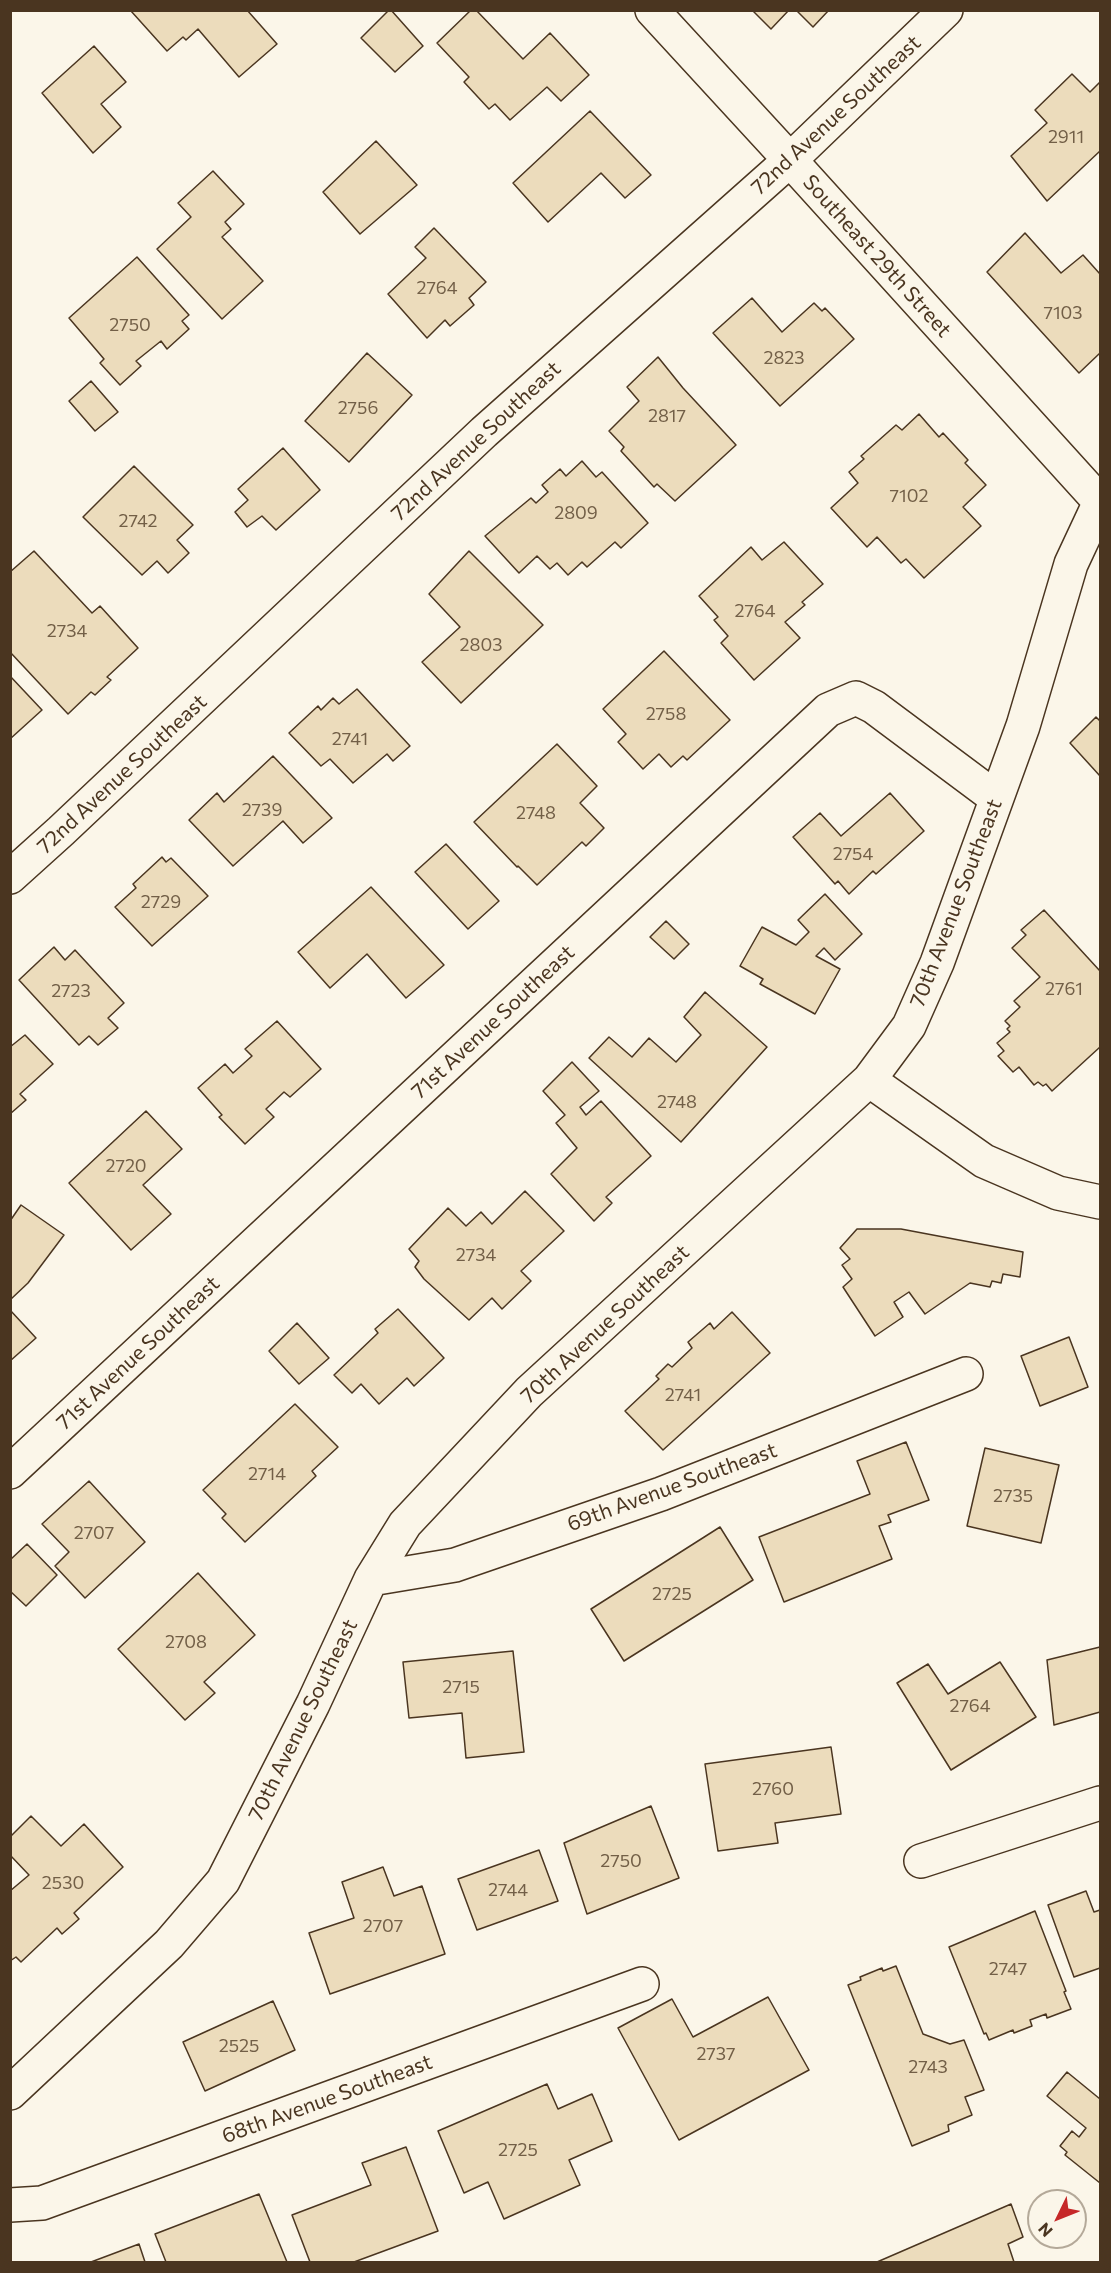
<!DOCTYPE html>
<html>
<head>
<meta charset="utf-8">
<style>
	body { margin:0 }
	#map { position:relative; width:1111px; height:2273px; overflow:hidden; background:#fbf6e9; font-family:Commissioner,sans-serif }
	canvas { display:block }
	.frame { position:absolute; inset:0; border:12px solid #4a3520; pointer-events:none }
	.north { position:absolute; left:1027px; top:2189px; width:60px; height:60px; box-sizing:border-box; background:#fbf6e9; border:2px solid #b4a999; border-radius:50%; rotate:227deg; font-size:16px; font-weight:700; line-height:24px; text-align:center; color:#4a3520 }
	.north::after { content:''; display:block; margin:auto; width:21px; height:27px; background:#c62828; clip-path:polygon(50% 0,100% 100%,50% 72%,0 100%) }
</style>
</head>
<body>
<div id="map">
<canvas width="1111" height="2273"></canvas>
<div class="frame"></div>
<div class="north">N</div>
</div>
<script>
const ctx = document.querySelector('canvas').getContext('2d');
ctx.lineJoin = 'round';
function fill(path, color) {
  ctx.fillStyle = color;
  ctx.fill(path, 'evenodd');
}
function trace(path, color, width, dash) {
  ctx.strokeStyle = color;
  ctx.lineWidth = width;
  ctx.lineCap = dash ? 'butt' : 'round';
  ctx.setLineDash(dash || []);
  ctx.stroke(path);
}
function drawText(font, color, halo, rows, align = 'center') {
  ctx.font = font + ' Commissioner,sans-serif';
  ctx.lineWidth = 4.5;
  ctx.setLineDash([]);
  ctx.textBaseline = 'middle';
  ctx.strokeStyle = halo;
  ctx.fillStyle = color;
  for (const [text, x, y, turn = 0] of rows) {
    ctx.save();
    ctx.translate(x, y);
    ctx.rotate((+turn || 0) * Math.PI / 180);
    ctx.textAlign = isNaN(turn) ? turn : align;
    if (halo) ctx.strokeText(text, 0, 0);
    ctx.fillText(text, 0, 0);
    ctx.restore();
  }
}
const building = new Path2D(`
	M 247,10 L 277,44 L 239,77 L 198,29 L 186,40 L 183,37 L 167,51 L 131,11 Z
	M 389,10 L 391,10 L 423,46 L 395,72 L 361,38 Z
	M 471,10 L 476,10 L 523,59 L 550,33 L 589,75 L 561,101 L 547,87 L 510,120 L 495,104 L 489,109 L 464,82 L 469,77 L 437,43 Z
	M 752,10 L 789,10 L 771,29 Z
	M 796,10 L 829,10 L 813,27 Z
	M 94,46 L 126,82 L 101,104 L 121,127 L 93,153 L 42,93 Z
	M 1072,74 L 1090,92 L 1100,82 L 1100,151 L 1047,201 L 1011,156 L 1047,123 L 1035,110 Z
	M 590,111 L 651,175 L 625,198 L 601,173 L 548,222 L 513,183 Z
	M 376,141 L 417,185 L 360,234 L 323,192 Z
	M 213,171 L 244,204 L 225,222 L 231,229 L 222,237 L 263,281 L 222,319 L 157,249 L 191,217 L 178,203 Z
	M 434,228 L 486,282 L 469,298 L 474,305 L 450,326 L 445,320 L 427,338 L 388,294 L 426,258 L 415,247 Z
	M 1025,233 L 1061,273 L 1083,255 L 1100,274 L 1100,353 L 1079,373 L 987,272 Z
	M 137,257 L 189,315 L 182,321 L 189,329 L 167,349 L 161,341 L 136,361 L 141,366 L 120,385 L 100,363 L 104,359 L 69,318 Z
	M 752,298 L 782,332 L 814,303 L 822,311 L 825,308 L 854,339 L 780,406 L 713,333 Z
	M 367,353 L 412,395 L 349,462 L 305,421 Z
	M 658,357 L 683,388 L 736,445 L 675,501 L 657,484 L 654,487 L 621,451 L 624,447 L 609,431 L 639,401 L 627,387 Z
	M 91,381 L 118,412 L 95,431 L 69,401 Z
	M 919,414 L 939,437 L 943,433 L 968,460 L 965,463 L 986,485 L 963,507 L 981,526 L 924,578 L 906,559 L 901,563 L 877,537 L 867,547 L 831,508 L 858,483 L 849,472 L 864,459 L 861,456 L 896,425 L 902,430 Z
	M 283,448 L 320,490 L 276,530 L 262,516 L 247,527 L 235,512 L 248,500 L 238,489 Z
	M 582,461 L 596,477 L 602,472 L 648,523 L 621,548 L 615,542 L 587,567 L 582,562 L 568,575 L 557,563 L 550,569 L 537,556 L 519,573 L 485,536 L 531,498 L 536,503 L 548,492 L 542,485 L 560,469 L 566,476 Z
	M 134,466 L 193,525 L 177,540 L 189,553 L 168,573 L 157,561 L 142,575 L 83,517 Z
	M 784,542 L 823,584 L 802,602 L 805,605 L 785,622 L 800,638 L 754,680 L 721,643 L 728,636 L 714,620 L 718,617 L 699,596 L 751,547 L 762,560 Z
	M 34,551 L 92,613 L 100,606 L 138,648 L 107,677 L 111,680 L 95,695 L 91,692 L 68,714 L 10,652 L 10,572 Z
	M 469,551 L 543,625 L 461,703 L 422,662 L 460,627 L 429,594 Z
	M 664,651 L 730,720 L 687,760 L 683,756 L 671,767 L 659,754 L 643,769 L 618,742 L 626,734 L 603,709 Z
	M 10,676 L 42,710 L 10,739 Z
	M 357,689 L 410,746 L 393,761 L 387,754 L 353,783 L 330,759 L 321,766 L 289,733 L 318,706 L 321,710 L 333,698 L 339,704 Z
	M 1096,717 L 1100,721 L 1100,776 L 1070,743 Z
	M 557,744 L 597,786 L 580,803 L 604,828 L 586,846 L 582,842 L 537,885 L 518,866 L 517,867 L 474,822 Z
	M 273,756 L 332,818 L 303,843 L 283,821 L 233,866 L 189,820 L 217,793 L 224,802 Z
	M 890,793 L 924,831 L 876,874 L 873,871 L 849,894 L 838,881 L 835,884 L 793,837 L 820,813 L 841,836 Z
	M 446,844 L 499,901 L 468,929 L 415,872 Z
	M 162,857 L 166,862 L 171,858 L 208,896 L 152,946 L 115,907 L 136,888 L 133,884 Z
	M 371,887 L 444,965 L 406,998 L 367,954 L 330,988 L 298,952 Z
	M 825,894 L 862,934 L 835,960 L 824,948 L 816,956 L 840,969 L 815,1014 L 760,984 L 763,979 L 740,966 L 762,927 L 796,945 L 809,932 L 798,920 Z
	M 1044,910 L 1100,971 L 1100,1047 L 1052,1091 L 1046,1084 L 1043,1086 L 1038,1082 L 1034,1085 L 1019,1067 L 1013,1072 L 998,1056 L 1004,1051 L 997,1043 L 1010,1032 L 1007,1029 L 1010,1026 L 1005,1021 L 1020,1007 L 1014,1001 L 1040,977 L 1012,948 L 1026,935 L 1021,930 Z
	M 666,921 L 689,944 L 674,959 L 650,937 Z
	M 54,947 L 65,960 L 75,950 L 124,1003 L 108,1018 L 118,1028 L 98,1045 L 89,1036 L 79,1045 L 19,980 Z
	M 705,992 L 767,1047 L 681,1142 L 589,1058 L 609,1037 L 632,1057 L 649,1038 L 676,1062 L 701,1035 L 684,1017 Z
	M 277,1021 L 321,1069 L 290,1097 L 284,1092 L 266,1109 L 274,1117 L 245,1144 L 219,1117 L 222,1115 L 198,1088 L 225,1064 L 233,1073 L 252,1056 L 245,1049 Z
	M 25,1035 L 53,1064 L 20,1094 L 26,1100 L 10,1114 L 10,1047 Z
	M 572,1062 L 599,1091 L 580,1107 L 586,1115 L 601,1101 L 651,1156 L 606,1197 L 612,1203 L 594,1221 L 551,1174 L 577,1148 L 556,1123 L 565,1115 L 543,1091 Z
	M 146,1111 L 182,1149 L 143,1185 L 171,1214 L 131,1250 L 69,1183 Z
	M 525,1191 L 564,1231 L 521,1271 L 531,1281 L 502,1309 L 492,1298 L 469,1320 L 424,1279 L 415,1267 L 419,1261 L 409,1249 L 448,1208 L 466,1226 L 481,1212 L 492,1224 Z
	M 21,1205 L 64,1235 L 28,1283 L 10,1300 L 10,1221 Z
	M 857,1229 L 901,1229 L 1023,1252 L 1020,1277 L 1003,1274 L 1001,1283 L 992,1281 L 990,1287 L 970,1283 L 925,1314 L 909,1292 L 894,1302 L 903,1317 L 875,1336 L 843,1287 L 852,1279 L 842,1265 L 850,1259 L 840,1248 Z
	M 398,1309 L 444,1358 L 414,1386 L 407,1378 L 379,1404 L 361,1384 L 352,1393 L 334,1375 L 378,1333 L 375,1329 Z
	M 10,1310 L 36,1338 L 10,1361 Z
	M 732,1312 L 770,1353 L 663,1450 L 625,1411 L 659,1379 L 656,1376 L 668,1364 L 672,1367 L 692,1348 L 688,1342 L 710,1323 L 714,1329 Z
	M 297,1323 L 329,1358 L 299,1384 L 269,1351 Z
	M 1069,1337 L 1088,1387 L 1040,1406 L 1021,1356 Z
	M 295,1404 L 338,1447 L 312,1471 L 316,1476 L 245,1542 L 222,1518 L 226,1514 L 203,1490 Z
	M 906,1442 L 929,1500 L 888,1515 L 891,1522 L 879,1526 L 892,1559 L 784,1602 L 759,1537 L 870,1494 L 857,1461 Z
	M 985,1448 L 1059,1465 L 1041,1543 L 967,1526 Z
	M 89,1481 L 145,1542 L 85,1598 L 55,1566 L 69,1552 L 42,1524 Z
	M 720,1527 L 753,1580 L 624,1661 L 591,1609 Z
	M 27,1544 L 57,1575 L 26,1606 L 10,1591 L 10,1560 Z
	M 198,1573 L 255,1635 L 204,1682 L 215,1693 L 185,1720 L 118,1649 Z
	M 1100,1647 L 1100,1712 L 1054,1725 L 1047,1660 Z
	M 513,1651 L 524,1752 L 466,1758 L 462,1713 L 409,1718 L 403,1662 Z
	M 1000,1662 L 1036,1717 L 951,1770 L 897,1683 L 928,1664 L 948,1694 Z
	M 831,1747 L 841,1814 L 775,1823 L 778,1843 L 718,1851 L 705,1764 Z
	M 651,1806 L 679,1878 L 587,1914 L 564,1843 Z
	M 31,1816 L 61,1846 L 84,1824 L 123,1867 L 74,1913 L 79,1919 L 62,1934 L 57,1928 L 21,1962 L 16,1957 L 10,1961 L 10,1891 L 29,1875 L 10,1855 L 10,1837 Z
	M 539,1850 L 558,1901 L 477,1930 L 458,1879 Z
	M 383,1867 L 394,1896 L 422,1886 L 445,1954 L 330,1994 L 309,1933 L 354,1918 L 342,1882 Z
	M 1086,1891 L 1094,1912 L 1100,1910 L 1100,1968 L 1074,1977 L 1048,1905 Z
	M 1035,1911 L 1066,1991 L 1064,1992 L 1071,2009 L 1047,2018 L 1046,2014 L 1030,2020 L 1032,2026 L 1014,2033 L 1013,2030 L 989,2040 L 986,2033 L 984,2034 L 949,1947 Z
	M 896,1966 L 923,2034 L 950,2044 L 964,2040 L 984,2090 L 965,2097 L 972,2115 L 948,2125 L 949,2131 L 912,2146 L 848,1985 L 861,1980 L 860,1977 L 882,1968 L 883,1971 Z
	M 768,1997 L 809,2070 L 679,2140 L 618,2028 L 672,1999 L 693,2037 Z
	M 273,2001 L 295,2050 L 205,2091 L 183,2042 Z
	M 1067,2072 L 1100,2099 L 1100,2183 L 1065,2155 L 1067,2152 L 1060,2146 L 1072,2131 L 1079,2137 L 1086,2128 L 1047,2096 Z
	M 547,2084 L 558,2109 L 592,2094 L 612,2141 L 569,2160 L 580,2185 L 504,2219 L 488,2182 L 464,2193 L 438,2131 Z
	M 406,2147 L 438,2231 L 354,2262 L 310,2262 L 292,2215 L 371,2185 L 362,2163 Z
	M 259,2194 L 287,2262 L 166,2262 L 155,2234 Z
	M 1011,2204 L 1023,2237 L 1008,2244 L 1014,2262 L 877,2262 Z
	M 139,2244 L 145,2262 L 91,2262 Z`);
fill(building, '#ecdcbc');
trace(building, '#4a3520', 1.5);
const street = new Path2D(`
	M 652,10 L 790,160 L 1100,502
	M 10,877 L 61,831 L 484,432 L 790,160 L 946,10
	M 869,1080 L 984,1161 L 1058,1193 L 1100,1202
	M 10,1472 L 828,710 L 856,698 L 874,707 L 996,798
	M 371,1579 L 455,1565 L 661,1494 L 966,1374
	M 921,1861 L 1100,1803
	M 10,2093 L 169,1944 L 223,1881 L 313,1704 L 371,1579 L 405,1524 L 529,1392 L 869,1080 L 909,1026 L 937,963 L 1023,726 L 1071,564 L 1100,502
	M 10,2205 L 42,2203 L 642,1984`);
trace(street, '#4a3520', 36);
trace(street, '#fbf6e9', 33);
drawText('18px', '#725f47', null, [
	["2911",1066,137],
	["2764",437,288],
	["7103",1063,313],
	["2750",130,325],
	["2823",784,358],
	["2756",358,408],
	["2817",667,416],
	["7102",909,496],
	["2809",576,513],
	["2742",138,521],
	["2764",755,611],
	["2734",67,631],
	["2803",481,645],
	["2758",666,714],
	["2741",350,739],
	["2739",262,810],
	["2748",536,813],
	["2754",853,854],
	["2729",161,902],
	["2761",1064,989],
	["2723",71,991],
	["2748",677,1102],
	["2720",126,1166],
	["2734",476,1255],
	["2741",683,1395],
	["2714",267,1474],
	["2735",1013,1496],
	["2707",94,1533],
	["2725",672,1594],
	["2708",186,1642],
	["2715",461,1687],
	["2764",970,1706],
	["2760",773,1789],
	["2750",621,1861],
	["2530",63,1883],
	["2744",508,1890],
	["2707",383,1926],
	["2747",1008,1969],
	["2525",239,2046],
	["2737",716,2054],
	["2743",928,2067],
	["2725",518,2150]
]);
drawText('21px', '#4a3520', '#fbf6e9', [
	["72nd Avenue Southeast",836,115,-43],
	["Southeast 29th Street",877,256,48],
	["72nd Avenue Southeast",476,441,-43],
	["72nd Avenue Southeast",122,774,-43],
	["70th Avenue Southeast",956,903,-69],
	["71st Avenue Southeast",493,1022,-43],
	["70th Avenue Southeast",605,1324,-43],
	["71st Avenue Southeast",138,1353,-43],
	["69th Avenue Southeast",672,1487,-20],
	["70th Avenue Southeast",303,1720,-64],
	["68th Avenue Southeast",327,2099,-20]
]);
</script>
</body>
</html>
